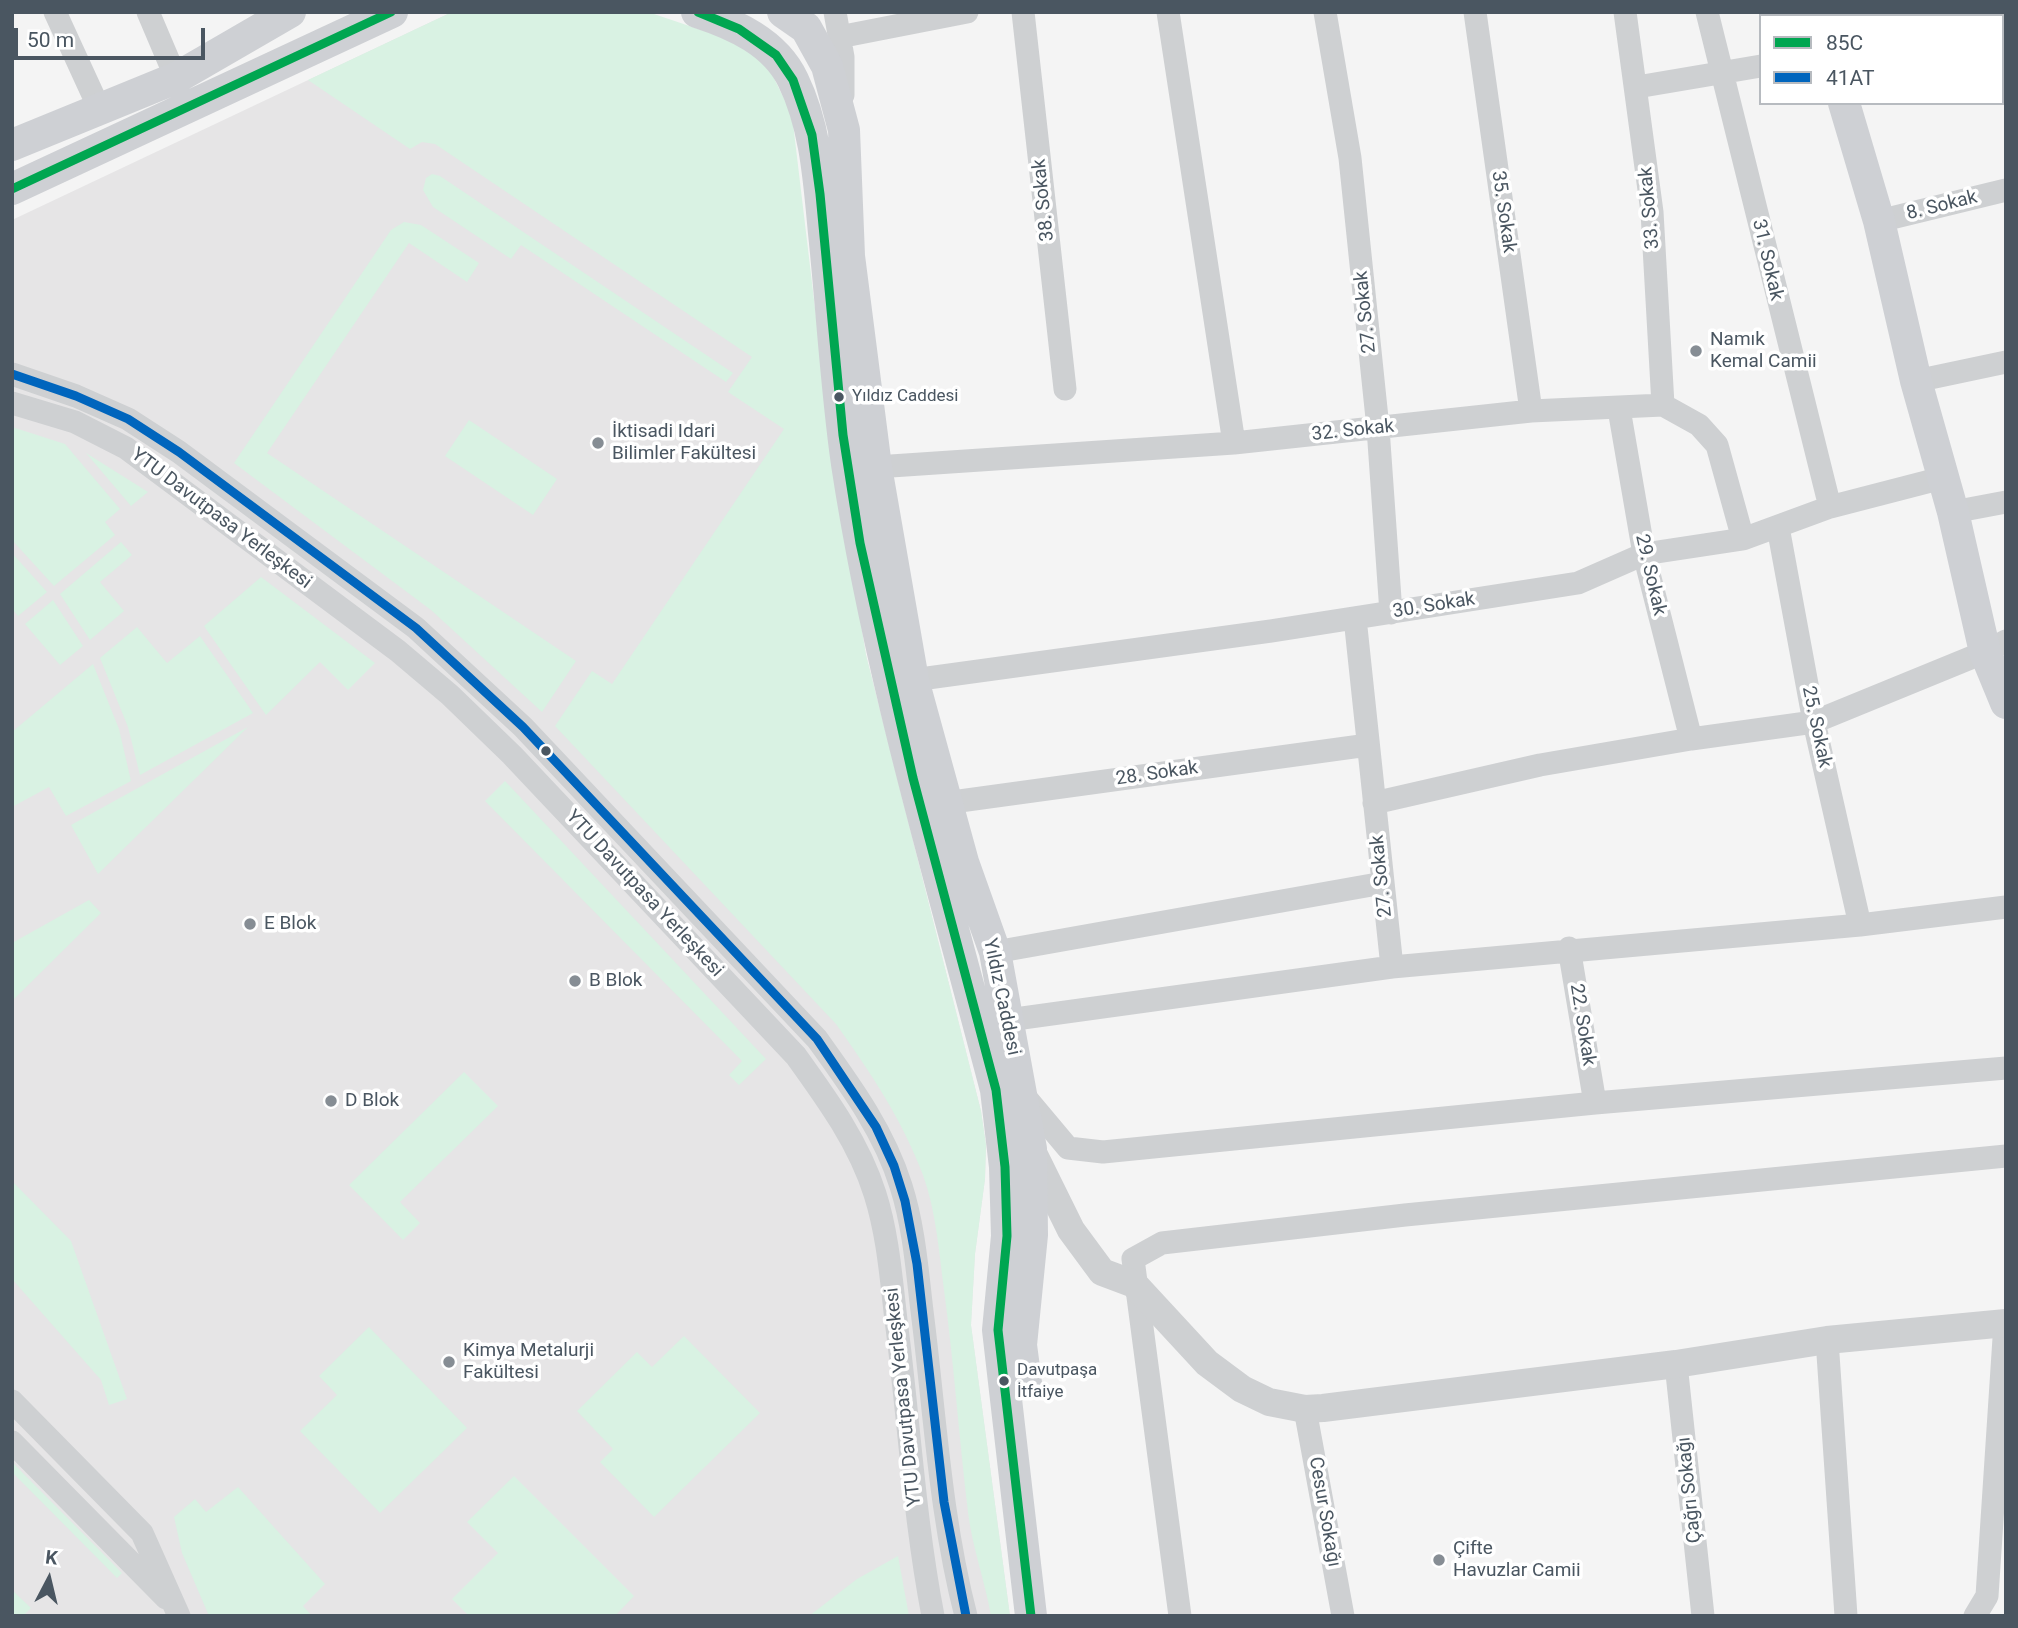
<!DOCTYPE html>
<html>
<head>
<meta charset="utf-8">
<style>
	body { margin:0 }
	#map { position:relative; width:2018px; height:1628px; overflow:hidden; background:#f4f4f4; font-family:Roboto,sans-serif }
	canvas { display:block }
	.frame { position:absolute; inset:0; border:14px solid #4a5661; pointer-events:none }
	.legend { position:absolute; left:1759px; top:14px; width:245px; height:91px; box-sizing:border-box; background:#fff; border:2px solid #b7bbc0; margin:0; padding:9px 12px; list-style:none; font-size:21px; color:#4a5661 }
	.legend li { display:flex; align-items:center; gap:14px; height:35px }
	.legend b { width:35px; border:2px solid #b7bbc0 }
	.north { position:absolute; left:14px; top:1544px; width:70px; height:70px; -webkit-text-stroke:5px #fff; paint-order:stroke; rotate:7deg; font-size:19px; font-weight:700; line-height:28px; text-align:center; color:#4a5661 }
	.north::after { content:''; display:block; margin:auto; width:24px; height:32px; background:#4a5661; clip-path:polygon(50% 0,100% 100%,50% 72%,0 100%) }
	.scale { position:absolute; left:14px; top:28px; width:191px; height:32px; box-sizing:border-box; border:4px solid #4a5661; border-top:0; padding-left:9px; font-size:21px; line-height:24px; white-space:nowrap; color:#4a5661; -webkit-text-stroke:5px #fff; paint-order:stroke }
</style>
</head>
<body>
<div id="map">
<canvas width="2018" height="1628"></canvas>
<div class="frame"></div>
<ul class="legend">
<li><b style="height:9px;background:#00a651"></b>85C</li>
<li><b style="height:9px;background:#0065bd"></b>41AT</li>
</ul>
<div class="north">K</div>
<div class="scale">50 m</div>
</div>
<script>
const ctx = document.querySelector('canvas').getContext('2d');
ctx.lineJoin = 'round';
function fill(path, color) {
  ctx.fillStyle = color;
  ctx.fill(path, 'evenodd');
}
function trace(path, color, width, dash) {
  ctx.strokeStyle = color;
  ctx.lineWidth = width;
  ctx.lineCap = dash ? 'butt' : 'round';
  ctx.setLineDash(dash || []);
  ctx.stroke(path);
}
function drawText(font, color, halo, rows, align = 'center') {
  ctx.font = font + ' Roboto,sans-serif';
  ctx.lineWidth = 7;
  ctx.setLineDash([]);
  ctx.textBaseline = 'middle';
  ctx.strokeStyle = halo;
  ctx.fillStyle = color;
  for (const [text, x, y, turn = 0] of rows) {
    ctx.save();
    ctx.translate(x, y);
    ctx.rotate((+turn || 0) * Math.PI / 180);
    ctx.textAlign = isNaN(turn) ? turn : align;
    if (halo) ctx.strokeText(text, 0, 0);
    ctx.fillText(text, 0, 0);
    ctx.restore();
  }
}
fill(new Path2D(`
	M 452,12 L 648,12 L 833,459 L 866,655 L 981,1111 L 986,1145 L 985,1179 L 975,1254 L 971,1325 L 1010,1616 L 12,1616 L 12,220 Z`), '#e6e5e6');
fill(new Path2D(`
	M 452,12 L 648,12 L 731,40 L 754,54 L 771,72 L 792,115 L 833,459 L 866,655 L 981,1111 L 986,1145 L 985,1179 L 975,1254 L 971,1325 L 1010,1616 L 991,1616 C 985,1581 972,1547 968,1512 C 959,1438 954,1364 944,1290 C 939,1252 936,1211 923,1175 C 902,1119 870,1072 836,1024 L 555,726 L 592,671 L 612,684 L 784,429 L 728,392 L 752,357 L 435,144 L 422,142 L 410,149 L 308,80 Z
	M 432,174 L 440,176 L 733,373 L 726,382 L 521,245 L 511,259 L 433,207 L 423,190 L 426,178 Z
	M 404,222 L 421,225 L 479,263 L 467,282 L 409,243 L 267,453 L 576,661 L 542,712 L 431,610 L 234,463 L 391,230 Z
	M 469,420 L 557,479 L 533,515 L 445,456 Z
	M 12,427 L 65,444 L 120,509 L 105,522 L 115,535 L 54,586 L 12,540 Z
	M 86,453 L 148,492 L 131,506 Z
	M 121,542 L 132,555 L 100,582 L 124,611 L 90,640 L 60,594 Z
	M 12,553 L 47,592 L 18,616 L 12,609 Z
	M 261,577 L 375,663 L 348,690 L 320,662 L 266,715 L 204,626 Z
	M 53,600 L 83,646 L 60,665 L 25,624 Z
	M 137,627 L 167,663 L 200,636 L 253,713 L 140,775 L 128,727 L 100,658 Z
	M 93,664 L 119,729 L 131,781 L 66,816 L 49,787 L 12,807 L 12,732 Z
	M 248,727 L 98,874 L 71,825 Z
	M 505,781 L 766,1059 L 739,1085 L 729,1075 L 742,1061 L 485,801 Z
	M 89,900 L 101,913 L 12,1001 L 12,943 Z
	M 464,1072 L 498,1106 L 400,1202 L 420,1223 L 403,1240 L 349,1185 Z
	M 12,1181 L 71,1241 L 127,1399 L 109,1405 L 101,1380 L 12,1279 Z
	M 369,1327 L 467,1428 L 380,1513 L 300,1431 L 337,1395 L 319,1376 Z
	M 684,1336 L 760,1413 L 654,1517 L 600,1462 L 613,1449 L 577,1411 L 637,1352 L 652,1367 Z
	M 12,1462 L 122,1573 L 117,1578 L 12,1472 Z
	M 514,1476 L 634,1596 L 615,1616 L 469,1616 L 452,1599 L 498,1553 L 467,1522 Z
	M 238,1487 L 325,1584 L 303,1606 L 312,1616 L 209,1616 L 182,1553 L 174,1517 L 195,1499 L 206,1512 Z
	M 898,1556 L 909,1616 L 809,1616 L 857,1579 Z
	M 12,1590 L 31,1608 L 23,1616 L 12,1616 Z`), '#d9f2e3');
trace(new Path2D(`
	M 55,12 L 99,108
	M 148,12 L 176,78
	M 835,12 L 843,57 L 843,95
	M 1023,12 L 1065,389
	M 1168,12 L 1234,443
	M 1325,12 L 1350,158 L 1378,428 L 1391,613
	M 1475,12 L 1531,411
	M 1625,12 L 1652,212 L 1663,405
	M 1707,12 L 1830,507
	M 2002,36 L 2006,35
	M 839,37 L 967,12
	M 1637,87 L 1761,66
	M 1879,221 L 2006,190
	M 12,374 L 76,396 L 128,419 L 179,452 L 416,628 L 523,727 L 817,1039 C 850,1085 884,1131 901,1186 C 914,1227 917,1269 922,1311 C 935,1413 940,1516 966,1616
	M 1916,381 L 2006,362
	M 12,403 L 75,422 L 126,448 L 398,651 L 450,695 L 512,755 L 796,1056 C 827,1099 859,1143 875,1194 C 888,1235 891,1278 896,1320 C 909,1419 914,1518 933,1616
	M 1619,409 L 1644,554 L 1691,739
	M 876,467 L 1234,443 L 1531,411 L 1663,405 L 1699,425 L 1717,445 L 1743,539
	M 1953,512 L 2006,502
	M 1778,527 L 1814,722 L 1860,925
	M 1355,618 L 1392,967
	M 913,680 L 1271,631 L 1578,583 L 1644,554 L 1743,539 L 1830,507 L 1942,478
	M 945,803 L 1368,745
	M 1374,803 L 1540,765 L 1691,739 L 1814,722 L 1985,652 L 2006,641
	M 1569,948 L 1595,1103
	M 995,952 L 1383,883
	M 1008,1020 L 1392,967 L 1860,925 L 2006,907
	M 1021,1092 L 1068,1148 L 1103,1152 L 1595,1103 L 2006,1068
	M 1827,1340 L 1846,1616
	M 1676,1364 L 1703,1616
	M 12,1401 L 142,1533 L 179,1616
	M 1305,1409 L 1343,1616
	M 12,1442 L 166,1598
	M 1180,1616 L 1133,1259 L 1162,1243 L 1405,1215 L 2006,1156
	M 1975,1616 L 1987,1596 L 2005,1323`), '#ced0d2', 23);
trace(new Path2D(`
	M 1031,1149 L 1071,1230 L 1102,1272 L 1134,1284 L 1207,1363 L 1242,1389 L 1269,1402 L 1305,1409 L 1323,1408 L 1676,1364 L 1827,1340 L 2006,1323`), '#ced0d2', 28);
trace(new Path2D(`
	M 697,12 C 734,24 775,42 793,80 C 816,127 819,181 824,233 C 832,309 836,387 847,464 C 879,675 942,883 996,1090 L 1005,1167 L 1007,1236 L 998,1330 L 1031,1616
	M 783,12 L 806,28 L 827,66 L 844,130 L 849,256 L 876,467 L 913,680 L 963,862 L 995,952 L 1031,1149 L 1032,1235 L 1021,1345 L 1026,1383
	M 1817,12 L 1818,16
	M 1844,103 L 1879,221 L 1916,381 L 1953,512 L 1985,652 L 2006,703
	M 12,145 L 176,78 L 290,12
	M 12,189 L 392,12`), '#ced0d4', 32);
trace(new Path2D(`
	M 698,12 L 739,29 L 776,55 L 793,80 L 812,135 L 820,194 L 843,435 L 860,543 L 913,778 L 996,1090 L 1005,1167 L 1007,1236 L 998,1330 L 1031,1616
	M 12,189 L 391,12`), '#00a651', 9);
trace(new Path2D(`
	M 12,374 L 76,396 L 128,419 L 179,452 L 416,628 L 523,727 L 817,1039 L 876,1127 L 894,1166 L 905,1201 L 917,1264 L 944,1502 L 966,1616`), '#0065bd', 9);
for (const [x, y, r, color] of [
	[1696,351,7,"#868d94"],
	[839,397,6,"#4a5661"],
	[598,443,7,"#868d94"],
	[546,751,6,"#4a5661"],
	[250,924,7,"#868d94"],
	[575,981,7,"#868d94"],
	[331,1101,7,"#868d94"],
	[449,1362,7,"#868d94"],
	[1004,1381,6,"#4a5661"],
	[1439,1560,7,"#868d94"]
]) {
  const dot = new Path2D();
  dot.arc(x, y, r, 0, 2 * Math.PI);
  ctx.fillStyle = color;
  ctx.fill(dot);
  trace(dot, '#fff', 2.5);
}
drawText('17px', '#4a5661', '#fff', [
	["Yıldız Caddesi",852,397],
	["Davutpaşa",1017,1371],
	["İtfaiye",1017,1393]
], 'left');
drawText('19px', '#4a5661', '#fff', [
	["38. Sokak",1044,200,-96],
	["8. Sokak",1942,206,-14],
	["33. Sokak",1650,208,-95],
	["35. Sokak",1503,212,82],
	["31. Sokak",1767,260,77],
	["27. Sokak",1366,312,-96],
	["32. Sokak",1353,431,-6],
	["YTU Davutpasa Yerleşkesi",221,519,37],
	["29. Sokak",1650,575,77],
	["30. Sokak",1434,606,-9],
	["25. Sokak",1816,727,78],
	["28. Sokak",1157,774,-8],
	["27. Sokak",1382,876,-96],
	["YTU Davutpasa Yerleşkesi",644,894,47],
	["Yıldız Caddesi",1001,997,78],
	["22. Sokak",1582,1025,81],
	["YTU Davutpasa Yerleşkesi",904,1397,-96],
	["Çağrı Sokağı",1690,1490,-96],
	["Cesur Sokağı",1324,1512,80]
]);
drawText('19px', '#4a5661', '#fff', [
	["Namık",1710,340],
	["Kemal Camii",1710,362],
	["İktisadi Idari",612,432],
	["Bilimler Fakültesi",612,454],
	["E Blok",264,924],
	["B Blok",589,981],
	["D Blok",345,1101],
	["Kimya Metalurji",463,1351],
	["Fakültesi",463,1373],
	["Çifte",1453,1549],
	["Havuzlar Camii",1453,1571]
], 'left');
</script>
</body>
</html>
